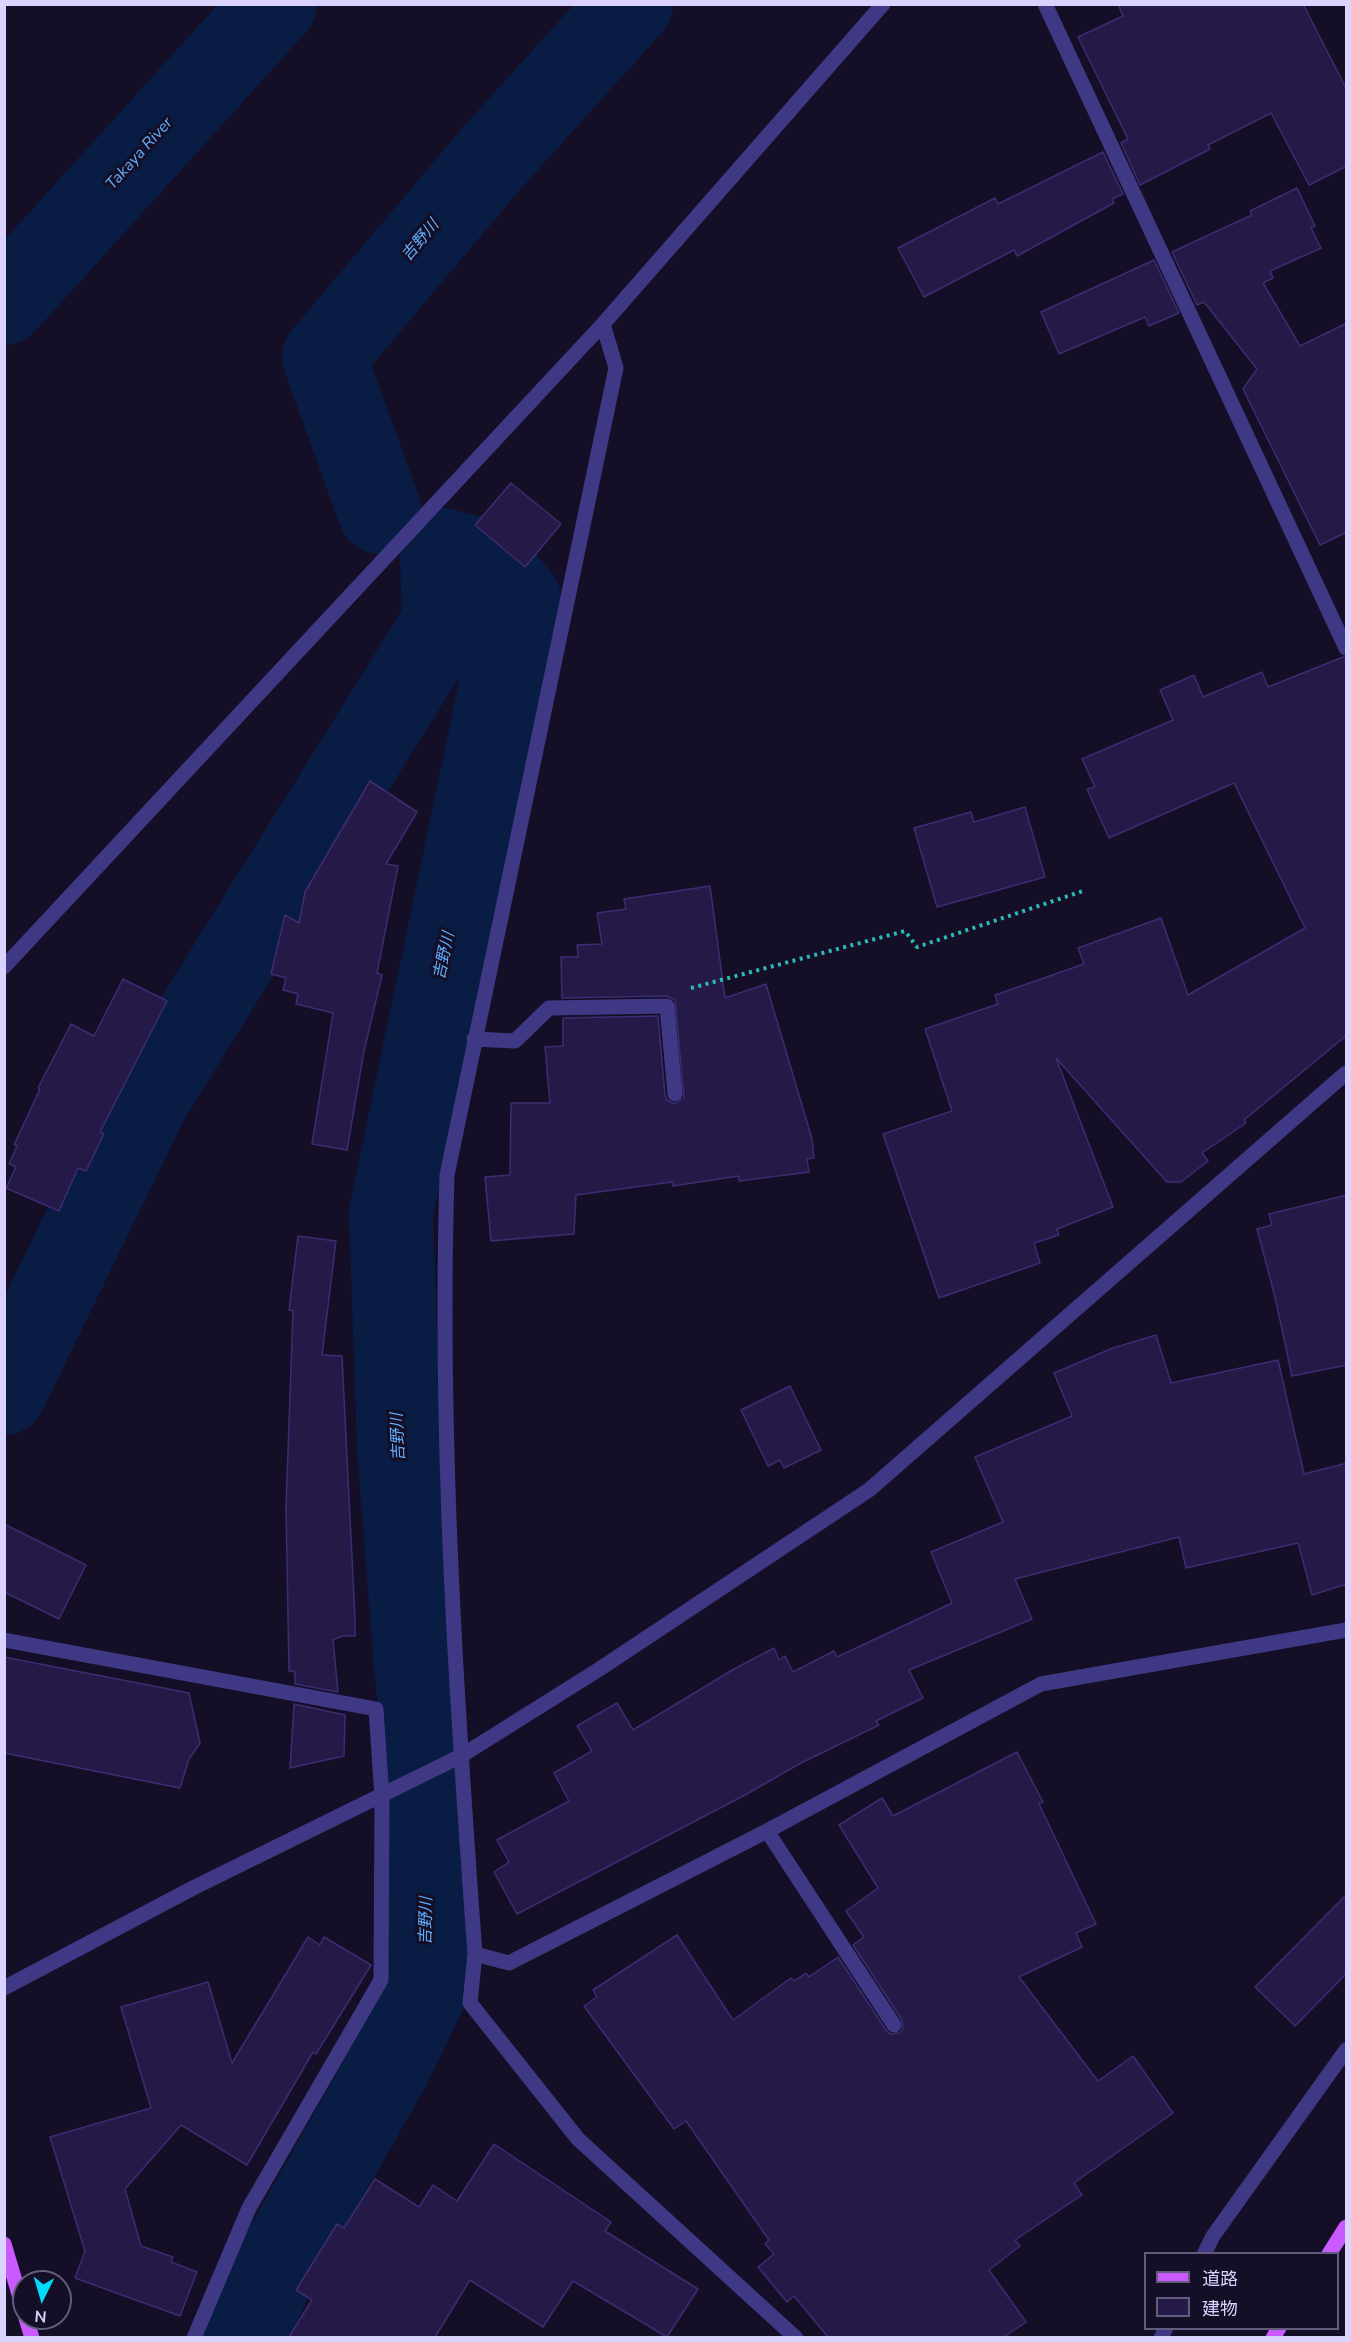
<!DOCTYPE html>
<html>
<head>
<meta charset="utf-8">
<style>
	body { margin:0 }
	#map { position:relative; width:1351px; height:2342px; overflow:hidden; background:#140f26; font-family:"Nunito Sans","Noto Sans JP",sans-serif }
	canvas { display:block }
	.frame { position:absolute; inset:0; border:6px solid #dad3ff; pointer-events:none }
	.legend { position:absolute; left:1144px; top:2252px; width:195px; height:78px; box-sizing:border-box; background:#140f26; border:2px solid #635d7d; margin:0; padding:8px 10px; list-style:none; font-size:18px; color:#dad3ff }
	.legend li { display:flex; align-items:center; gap:12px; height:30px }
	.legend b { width:30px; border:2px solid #635d7d }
	.north { position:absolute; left:12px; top:2270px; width:60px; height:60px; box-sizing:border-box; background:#140f26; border:2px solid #635d7d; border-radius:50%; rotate:185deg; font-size:16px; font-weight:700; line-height:24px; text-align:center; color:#dad3ff }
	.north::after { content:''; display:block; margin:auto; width:21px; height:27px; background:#00d9fe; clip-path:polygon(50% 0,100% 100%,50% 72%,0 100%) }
</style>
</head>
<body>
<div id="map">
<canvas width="1351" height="2342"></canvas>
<div class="frame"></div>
<ul class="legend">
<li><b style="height:8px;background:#c95aff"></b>道路</li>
<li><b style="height:16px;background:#251a47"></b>建物</li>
</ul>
<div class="north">N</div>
</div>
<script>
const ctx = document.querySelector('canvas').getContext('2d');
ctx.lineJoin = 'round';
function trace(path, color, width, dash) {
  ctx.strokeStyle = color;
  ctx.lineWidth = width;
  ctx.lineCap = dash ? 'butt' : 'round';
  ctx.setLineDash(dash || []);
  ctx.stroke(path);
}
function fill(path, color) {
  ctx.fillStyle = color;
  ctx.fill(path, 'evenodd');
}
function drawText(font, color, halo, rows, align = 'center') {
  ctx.font = font + ' "Nunito Sans","Noto Sans JP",sans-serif';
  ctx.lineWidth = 6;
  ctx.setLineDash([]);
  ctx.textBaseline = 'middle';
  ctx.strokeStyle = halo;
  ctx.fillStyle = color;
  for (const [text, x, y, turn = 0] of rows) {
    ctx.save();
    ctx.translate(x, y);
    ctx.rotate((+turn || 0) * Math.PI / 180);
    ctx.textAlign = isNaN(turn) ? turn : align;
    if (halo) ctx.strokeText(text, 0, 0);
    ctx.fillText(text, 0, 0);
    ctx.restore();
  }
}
trace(new Path2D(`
	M 4,303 L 275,4
	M 380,512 L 324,357 L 491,159 L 631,4
	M 4,1393 L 148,1098 L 444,622 L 442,550 L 488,561 L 519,599 L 391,1213 L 399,1447 L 416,1666 L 429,1802 L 426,1990 L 390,2064 L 281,2257 L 243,2338`), '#091c44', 84);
const building = new Path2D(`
	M 1118,4 L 1303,4 L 1347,90 L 1347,166 L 1309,185 L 1271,113 L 1208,145 L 1210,149 L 1140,185 L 1121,143 L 1128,139 L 1078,37 L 1123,16 Z
	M 1103,152 L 1123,194 L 1112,199 L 1114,203 L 1017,256 L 1014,250 L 924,297 L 898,248 L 995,198 L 998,204 Z
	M 1297,188 L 1315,226 L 1311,228 L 1321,248 L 1270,271 L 1273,278 L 1263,283 L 1300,346 L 1347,323 L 1347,532 L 1320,545 L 1243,389 L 1257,369 L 1204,302 L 1197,305 L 1172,252 L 1252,215 L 1250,211 Z
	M 1154,260 L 1179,313 L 1149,326 L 1145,317 L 1059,354 L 1041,312 Z
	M 511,483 L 561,524 L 525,567 L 475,525 Z
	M 1343,657 L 1347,658 L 1347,1035 L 1244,1120 L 1246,1123 L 1202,1153 L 1208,1161 L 1181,1182 L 1167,1182 L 1056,1058 L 1113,1207 L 1057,1229 L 1059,1235 L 1034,1243 L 1040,1263 L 939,1298 L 883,1134 L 952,1111 L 925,1029 L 998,1004 L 995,995 L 1084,964 L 1078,948 L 1161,918 L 1188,995 L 1305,928 L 1234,783 L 1109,838 L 1087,789 L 1095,787 L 1082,759 L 1173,720 L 1160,690 L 1194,675 L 1203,697 L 1262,672 L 1268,687 Z
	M 370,781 L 417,812 L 386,864 L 398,866 L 377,973 L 382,975 L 364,1051 L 347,1150 L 312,1144 L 333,1013 L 296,1004 L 298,994 L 283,990 L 286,978 L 271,974 L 285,915 L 299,923 L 305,892 Z
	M 1025,807 L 1045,877 L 937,907 L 914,828 L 971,812 L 974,822 Z
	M 710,886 L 725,998 L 766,984 L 812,1139 L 814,1158 L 807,1159 L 809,1172 L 739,1181 L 739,1176 L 673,1186 L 672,1182 L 576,1195 L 574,1234 L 491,1241 L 485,1177 L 510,1175 L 511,1103 L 550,1103 L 545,1047 L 563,1046 L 563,1018 L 658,1016 L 665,1095 L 667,1100 L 675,1104 L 684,1098 L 675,1000 L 667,996 L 562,998 L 561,957 L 578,957 L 577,945 L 602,944 L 597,913 L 626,909 L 624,899 Z
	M 123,979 L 167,1001 L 100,1132 L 104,1134 L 86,1171 L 78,1168 L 59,1211 L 6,1188 L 16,1167 L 9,1164 L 17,1146 L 14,1145 L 40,1089 L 38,1088 L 71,1024 L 94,1036 Z
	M 1347,1195 L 1347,1365 L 1292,1376 L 1275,1297 L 1257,1229 L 1272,1225 L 1269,1214 Z
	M 298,1236 L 336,1241 L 322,1355 L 342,1356 L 355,1618 L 355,1636 L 342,1636 L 333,1640 L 338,1692 L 295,1684 L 295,1672 L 289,1671 L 286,1508 L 293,1311 L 289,1310 Z
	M 1156,1335 L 1171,1383 L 1278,1360 L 1304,1474 L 1347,1463 L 1347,1584 L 1312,1595 L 1298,1543 L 1186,1568 L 1179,1537 L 1015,1579 L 1032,1619 L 909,1670 L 923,1698 L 876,1721 L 879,1725 L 799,1764 L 745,1795 L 517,1914 L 494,1872 L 509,1862 L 497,1840 L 569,1801 L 554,1773 L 592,1751 L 577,1726 L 617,1703 L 633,1730 L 734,1669 L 774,1648 L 779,1660 L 785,1656 L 793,1672 L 834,1651 L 837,1657 L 952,1603 L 931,1552 L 1003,1522 L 975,1457 L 1072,1416 L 1054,1373 L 1113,1348 Z
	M 790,1386 L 821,1450 L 784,1468 L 780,1460 L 768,1466 L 741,1410 Z
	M 4,1524 L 86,1565 L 59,1619 L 4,1592 Z
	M 4,1657 L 189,1693 L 200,1743 L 189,1759 L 180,1788 L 4,1753 Z
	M 294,1704 L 345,1715 L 344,1756 L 290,1768 Z
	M 1017,1752 L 1043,1802 L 1039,1804 L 1096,1924 L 1076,1933 L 1082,1947 L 1019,1977 L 1098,2081 L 1133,2056 L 1173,2113 L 1074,2183 L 1082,2195 L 1015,2240 L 1020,2246 L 989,2270 L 1026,2322 L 1004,2337 L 828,2337 L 794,2296 L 787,2302 L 758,2267 L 774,2254 L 765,2244 L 769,2240 L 686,2121 L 674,2129 L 584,2006 L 597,1997 L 593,1990 L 677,1935 L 733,2020 L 791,1978 L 794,1981 L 806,1973 L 809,1977 L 838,1957 L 886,2030 L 890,2034 L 899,2033 L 903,2029 L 902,2020 L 853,1945 L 864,1937 L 846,1911 L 878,1888 L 839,1825 L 882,1798 L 893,1816 Z
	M 1347,1894 L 1347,1973 L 1295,2026 L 1255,1987 Z
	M 308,1937 L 320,1945 L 324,1937 L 371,1965 L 316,2054 L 313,2052 L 247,2165 L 181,2125 L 125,2189 L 141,2246 L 173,2257 L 171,2262 L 197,2272 L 180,2316 L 75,2278 L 85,2251 L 50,2137 L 151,2108 L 121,2007 L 208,1982 L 232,2063 Z
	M 494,2144 L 611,2222 L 605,2231 L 698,2289 L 667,2337 L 573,2281 L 543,2327 L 470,2280 L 435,2337 L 289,2337 L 312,2300 L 296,2290 L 337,2224 L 344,2228 L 375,2179 L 419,2207 L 433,2185 L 457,2201 Z`);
fill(building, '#251a47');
trace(building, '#3d2c73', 1.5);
trace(new Path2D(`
	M 691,988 L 905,931 L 917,947 L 1083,891`), '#2db9b7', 4, [3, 4.5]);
trace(new Path2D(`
	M 1045,4 L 1346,648
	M 603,324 L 616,368 L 447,1175 C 439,1435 456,1696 475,1954 L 509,1963 L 767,1831 L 1041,1684 L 1346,1630
	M 4,967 L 603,324 L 883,4
	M 474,1039 L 515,1041 L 549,1008 L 667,1006 L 675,1094
	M 4,1640 L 376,1709 L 382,1797 L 381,1980 L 249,2208 L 194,2338
	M 767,1831 L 894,2025
	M 475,1954 L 470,2003 L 578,2139 L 796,2338
	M 4,1988 L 193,1888 L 461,1756 L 598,1670 L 869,1490 L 1346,1073
	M 1204,2254 L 1213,2236 L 1346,2050
	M 1161,2338 L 1166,2328`), '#3f3985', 15);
trace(new Path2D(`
	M 4,2244 L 24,2311
	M 1329,2254 L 1346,2227
	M 26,2318 L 32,2338
	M 1273,2338 L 1279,2328`), '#c95aff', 15);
drawText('italic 16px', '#61afff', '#140f26', [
	["Takaya River",140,154,-48],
	["吉野川",421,241,-50],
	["吉野川",445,956,-78],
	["吉野川",399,1437,-93],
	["吉野川",427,1921,-89]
]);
</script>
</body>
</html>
